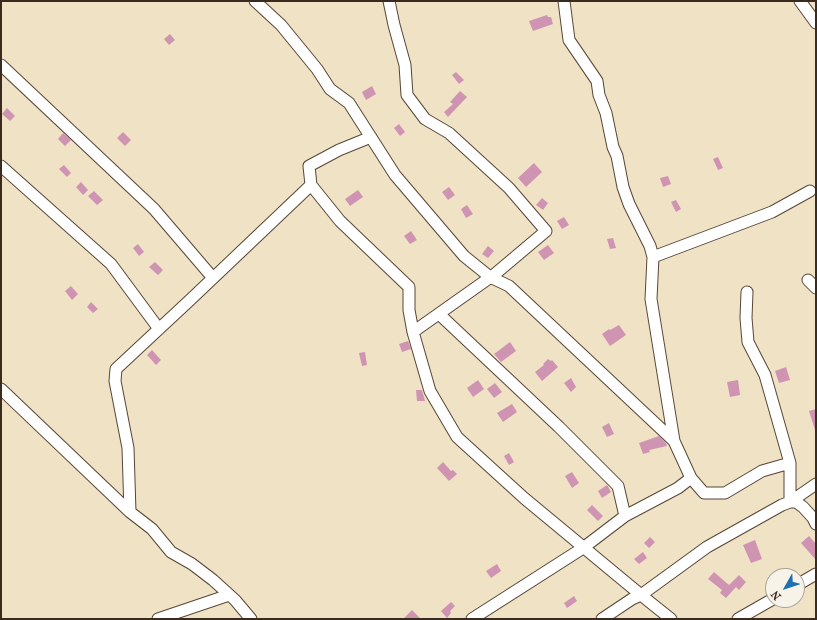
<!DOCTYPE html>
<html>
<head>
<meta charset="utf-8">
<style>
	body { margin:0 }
	#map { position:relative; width:817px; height:620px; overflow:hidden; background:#f0e2c5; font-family:"IM FELL French Canon",serif }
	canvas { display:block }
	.frame { position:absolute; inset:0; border:2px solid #3b2a1e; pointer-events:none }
	.north { position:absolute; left:765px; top:568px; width:40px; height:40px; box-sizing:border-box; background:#f7f3e8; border:1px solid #aca397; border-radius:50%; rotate:231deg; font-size:11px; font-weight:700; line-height:16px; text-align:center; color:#3b2a1e }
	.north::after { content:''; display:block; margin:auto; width:14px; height:18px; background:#1f6fb2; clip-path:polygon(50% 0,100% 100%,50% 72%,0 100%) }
</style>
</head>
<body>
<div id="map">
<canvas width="817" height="620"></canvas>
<div class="frame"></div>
<div class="north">N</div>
</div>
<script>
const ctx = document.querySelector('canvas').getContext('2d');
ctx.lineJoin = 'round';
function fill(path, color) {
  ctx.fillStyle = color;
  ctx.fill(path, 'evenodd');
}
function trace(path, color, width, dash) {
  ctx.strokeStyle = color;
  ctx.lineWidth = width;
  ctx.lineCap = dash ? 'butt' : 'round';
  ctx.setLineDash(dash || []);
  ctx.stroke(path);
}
fill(new Path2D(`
	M 547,15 L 548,17 L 551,17 L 553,24 L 533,31 L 529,21 Z
	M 170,34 L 175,40 L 169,45 L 164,39 Z
	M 456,72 L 464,80 L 459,84 L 452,75 Z
	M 372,86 L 376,94 L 366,100 L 362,92 Z
	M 460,91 L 467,97 L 448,117 L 444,112 L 453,104 L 450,102 Z
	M 7,108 L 15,116 L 10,121 L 2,114 Z
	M 399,124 L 405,132 L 400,136 L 394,128 Z
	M 123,132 L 131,140 L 125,146 L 117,138 Z
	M 63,133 L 71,140 L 65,146 L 58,139 Z
	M 718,157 L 723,168 L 718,170 L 713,159 Z
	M 534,163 L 542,172 L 526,187 L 518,178 Z
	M 64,165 L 71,173 L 67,177 L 59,169 Z
	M 668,176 L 671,184 L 663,187 L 660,178 Z
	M 81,182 L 88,190 L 83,195 L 76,187 Z
	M 449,187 L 455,195 L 448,200 L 442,192 Z
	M 358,190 L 363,197 L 350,206 L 345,199 Z
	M 94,191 L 103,200 L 97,205 L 88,196 Z
	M 542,198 L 548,203 L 543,210 L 536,205 Z
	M 676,200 L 681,209 L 676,212 L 671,202 Z
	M 467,205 L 473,214 L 466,218 L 461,209 Z
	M 564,217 L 569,225 L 562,229 L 557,221 Z
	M 411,231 L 417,240 L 410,244 L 404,236 Z
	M 613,238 L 616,248 L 610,249 L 607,239 Z
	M 138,244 L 144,252 L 139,256 L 133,248 Z
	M 548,245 L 554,253 L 544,260 L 538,252 Z
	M 488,246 L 494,251 L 488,258 L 482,254 Z
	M 155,262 L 163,270 L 158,275 L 149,267 Z
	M 71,286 L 78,294 L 72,300 L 65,291 Z
	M 91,302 L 98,309 L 93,313 L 87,307 Z
	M 619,325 L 626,335 L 610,346 L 602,334 L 609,329 L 610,330 Z
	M 408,341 L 411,349 L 402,352 L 399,344 Z
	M 510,342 L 516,351 L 501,362 L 494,354 Z
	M 152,350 L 161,360 L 156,365 L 147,355 Z
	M 365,352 L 367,365 L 362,366 L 359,353 Z
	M 548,359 L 551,361 L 552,360 L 558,367 L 542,381 L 535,372 L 544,365 L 543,364 Z
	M 786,367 L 790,380 L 779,383 L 775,371 Z
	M 571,378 L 576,387 L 571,392 L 564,383 Z
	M 478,380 L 484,389 L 473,397 L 467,388 Z
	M 738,380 L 740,395 L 730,397 L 727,382 Z
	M 495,383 L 502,392 L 494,398 L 487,389 Z
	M 416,390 L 422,390 L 425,401 L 417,401 Z
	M 512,404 L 517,412 L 503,422 L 497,413 Z
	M 816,409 L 816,429 L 815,430 L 809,411 Z
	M 609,423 L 614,434 L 607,437 L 602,427 Z
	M 659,436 L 666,443 L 667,446 L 649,450 L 650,452 L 643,454 L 639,443 Z
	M 509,453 L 514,462 L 509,465 L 504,456 Z
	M 443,462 L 451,471 L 453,470 L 457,474 L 449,481 L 437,468 Z
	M 572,472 L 579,483 L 572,488 L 565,476 Z
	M 607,485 L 611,492 L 602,498 L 598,491 Z
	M 592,505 L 603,516 L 598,521 L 587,510 Z
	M 809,536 L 816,544 L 816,560 L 801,543 Z
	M 650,537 L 655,542 L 649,548 L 644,543 Z
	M 755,540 L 762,559 L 751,563 L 743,545 Z
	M 643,552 L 647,558 L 639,564 L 634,559 Z
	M 497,564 L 501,571 L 491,578 L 486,571 Z
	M 714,572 L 729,585 L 739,575 L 746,582 L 739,590 L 736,587 L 726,598 L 720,593 L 722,590 L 708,579 Z
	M 574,596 L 577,601 L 567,608 L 564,603 Z
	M 451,602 L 455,606 L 450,611 L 451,613 L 447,618 L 441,611 Z
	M 412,610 L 421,619 L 403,619 Z`), '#d094b3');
const minor = new Path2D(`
	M 255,1 L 281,25 L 317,69 L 330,89 L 349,103 L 395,175 L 464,256 L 490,277 L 509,286 L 674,441
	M 389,1 L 394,25 L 405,65 L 407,95 L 425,119 L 449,133 L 509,188 L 546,231 L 495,274 L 413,332 L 430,391 L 457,437 L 524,498 L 641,595 L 632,599 L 602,619
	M 564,1 L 569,40 L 597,81 L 599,95 L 606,113 L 613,147 L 617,156 L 623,187 L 629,204 L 650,246 L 653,257 L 651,299 L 674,441 L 691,478 L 678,488 L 625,516
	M 800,1 L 816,23
	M 1,65 L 154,209 L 213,278
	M 1,166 L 111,264 L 159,329
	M 311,185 L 309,166 L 339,150 L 371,137
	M 653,257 L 772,212 L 810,191
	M 808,280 L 816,288
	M 747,292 L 746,318 L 748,342 L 765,375 L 790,463
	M 439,314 L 559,427 L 618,486 L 625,516 L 583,548 L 472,619
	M 1,389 L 130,512 L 152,529 L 171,552 L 192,564 L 213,580 L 235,600 L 251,619
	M 691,478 L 704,493 L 725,493 L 762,471 L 790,463 L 790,502
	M 790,502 L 816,484
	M 130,512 L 128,448 L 115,381 L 116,369 L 190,300 L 311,185 L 340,221 L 409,287 L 409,310 L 413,332
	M 797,585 L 816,574
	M 158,619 L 229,595
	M 671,619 L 641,595 L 707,547 L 782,505 L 790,502 L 796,502 L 803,507 L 813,518 L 816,524
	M 738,619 L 773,599`);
trace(minor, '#564637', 13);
trace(minor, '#fff', 11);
</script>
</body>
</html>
